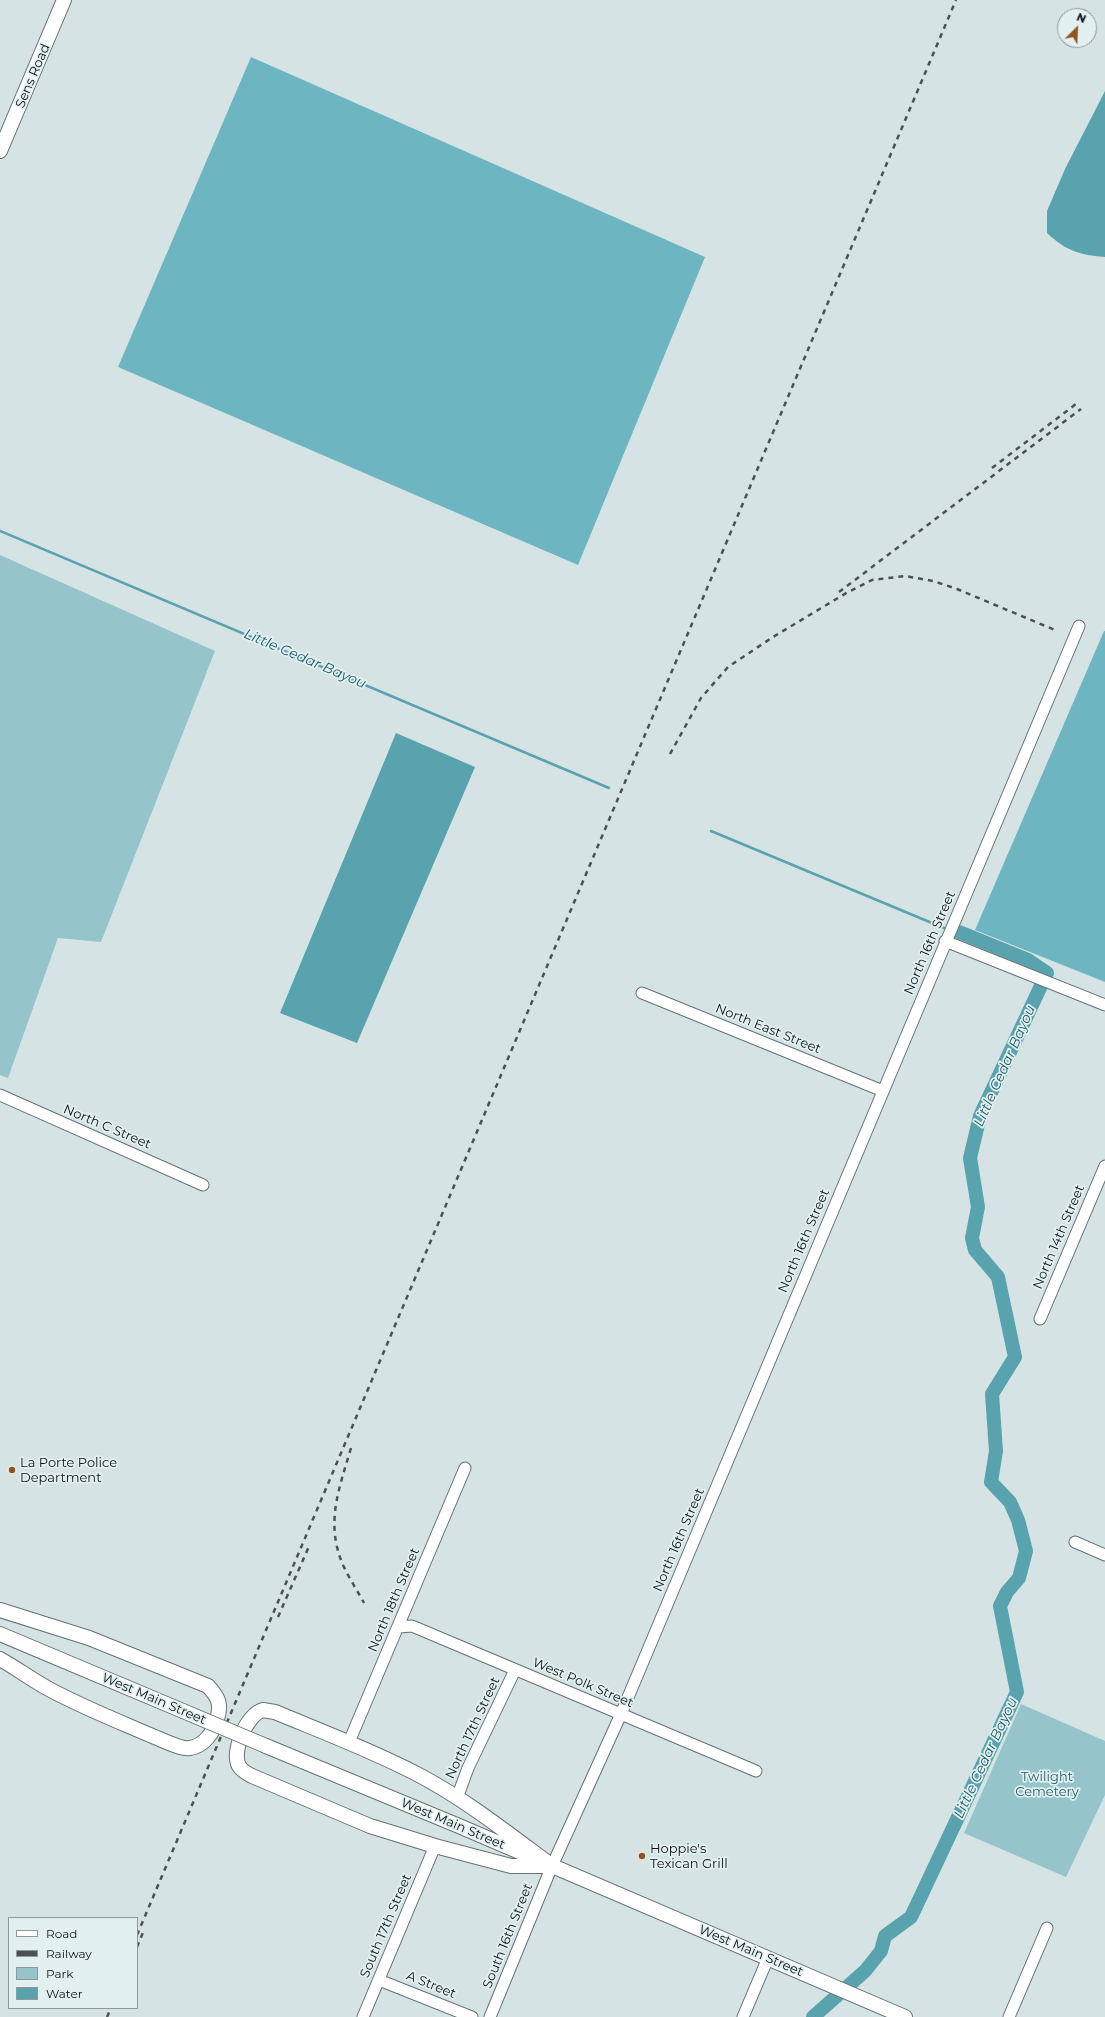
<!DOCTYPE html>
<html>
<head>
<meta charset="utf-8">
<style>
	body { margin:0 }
	#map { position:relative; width:1105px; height:2017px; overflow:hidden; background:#d6e3e5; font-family:Montserrat,sans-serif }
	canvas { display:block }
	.legend { position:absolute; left:8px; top:1917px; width:130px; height:92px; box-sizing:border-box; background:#e3f0f2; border:1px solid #8e9899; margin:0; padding:5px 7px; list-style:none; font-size:12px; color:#0f1314 }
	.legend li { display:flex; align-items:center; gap:8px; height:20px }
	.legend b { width:20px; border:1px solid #8e9899 }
	.north { position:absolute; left:1057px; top:8px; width:40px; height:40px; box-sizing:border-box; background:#e3f0f2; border:1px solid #8e9899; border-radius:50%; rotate:24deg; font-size:11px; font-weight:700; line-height:16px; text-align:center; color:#0f1314 }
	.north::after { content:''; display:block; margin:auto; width:14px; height:18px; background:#93531c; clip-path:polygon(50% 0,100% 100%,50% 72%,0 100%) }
</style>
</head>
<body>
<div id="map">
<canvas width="1105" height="2017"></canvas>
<ul class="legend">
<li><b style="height:5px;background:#fff"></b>Road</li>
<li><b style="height:5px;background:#4b5153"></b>Railway</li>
<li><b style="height:11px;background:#96c4cb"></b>Park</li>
<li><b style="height:11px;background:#59a3ae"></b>Water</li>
</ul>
<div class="north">N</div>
</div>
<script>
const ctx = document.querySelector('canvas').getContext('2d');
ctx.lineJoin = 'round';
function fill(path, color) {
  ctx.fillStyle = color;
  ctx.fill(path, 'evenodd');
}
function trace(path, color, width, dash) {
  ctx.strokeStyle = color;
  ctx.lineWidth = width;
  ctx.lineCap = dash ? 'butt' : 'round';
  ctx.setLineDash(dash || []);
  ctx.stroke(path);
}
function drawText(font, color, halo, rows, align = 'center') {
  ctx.font = font + ' Montserrat,sans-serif';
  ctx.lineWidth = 3.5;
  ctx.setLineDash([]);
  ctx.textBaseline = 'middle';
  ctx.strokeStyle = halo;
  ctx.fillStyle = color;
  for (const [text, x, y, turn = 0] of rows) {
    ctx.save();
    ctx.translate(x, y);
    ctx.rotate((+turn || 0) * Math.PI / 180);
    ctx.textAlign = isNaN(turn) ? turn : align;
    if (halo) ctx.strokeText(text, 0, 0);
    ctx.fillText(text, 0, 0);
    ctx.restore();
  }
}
fill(new Path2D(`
	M 0,555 L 215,651 L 101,942 L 58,938 L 8,1078 L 0,1075 Z
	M 1021,1704 L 1105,1741 L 1105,1795 L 1066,1877 L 964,1833 Z`), '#96c4cb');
fill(new Path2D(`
	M 251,57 L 705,257 L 578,565 L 118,367 Z
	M 1104,631 L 1105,631 L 1105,982 L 975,930 Z`), '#6db6c1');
fill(new Path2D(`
	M 1105,91 L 1105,257 C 1080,255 1066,251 1047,233 L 1047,211 L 1065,169 Z
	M 396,733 L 475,767 L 357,1043 L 280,1013 Z`), '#59a3ae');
trace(new Path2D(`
	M 0,531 L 609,788
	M 711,831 L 944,928`), '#59a3ae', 2.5);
trace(new Path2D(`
	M 813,2017 L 865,1971 L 881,1951 L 885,1936 L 911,1917 L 1017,1692 L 1000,1606 L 1007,1592 L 1019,1578 L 1026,1551 L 1018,1520 L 1010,1502 L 991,1482 L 996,1451 L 992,1394 L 1015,1357 L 998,1277 L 975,1250 L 972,1238 L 978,1207 L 970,1158 L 980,1116 L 1047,973 L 1028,960 L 959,932`), '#59a3ae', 14);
const minor = new Path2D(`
	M 945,941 L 1105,1005
	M 642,993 L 883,1091
	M 0,1095 L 203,1185
	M 1040,1319 L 1105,1166
	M 1075,1542 L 1105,1555
	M 398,1627 L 412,1626 L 756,1771
	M 349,1742 L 465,1468
	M 457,1798 L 468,1768 L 515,1670
	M 379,1980 L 472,2017
	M 363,2017 L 435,1846
	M 490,2017 L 552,1866 L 621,1714 L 1079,626
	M 743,2017 L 768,1958
	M 1009,2017 L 1047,1928`);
const major = new Path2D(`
	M 0,151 L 64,0
	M 0,1610 L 89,1638 L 208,1686 C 218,1697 222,1704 217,1719 C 214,1732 204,1746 190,1748 C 182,1750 158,1738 150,1735 C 115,1720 80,1706 47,1688 C 31,1679 16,1668 0,1659
	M 0,1634 L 183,1711
	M 263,1710 L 275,1712 C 323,1732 371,1750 417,1774 C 465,1799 509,1834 552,1866 L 511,1866 L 435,1846 L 370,1826 L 252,1776 C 248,1774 242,1771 239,1766 C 231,1751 247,1714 263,1710 Z
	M 266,1746 L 459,1826 L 905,2017`);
trace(minor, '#667274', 13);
trace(major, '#667274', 16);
trace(minor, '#fff', 11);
trace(major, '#fff', 14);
trace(new Path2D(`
	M 992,468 L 1076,404
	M 839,592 L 1081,409
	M 670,754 L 701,698 L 728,667 L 773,637 L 848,592 L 872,580 L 905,576 L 933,581 L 957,589 L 1055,630
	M 351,1448 C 339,1489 325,1523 343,1565 C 349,1578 357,1590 364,1603
	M 278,1617 L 310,1544
	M 137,1935 L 956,0
	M 137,1947 L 144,1930
	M 107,2017 L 111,2008`), '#4b5153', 2.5, [5, 5]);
const majorBridge = new Path2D(`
	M 183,1711 L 266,1746`);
trace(majorBridge, '#667274', 16, []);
trace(majorBridge, '#fff', 14);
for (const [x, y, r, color] of [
	[12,1470,4,"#93531c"],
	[642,1856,4,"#93531c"]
]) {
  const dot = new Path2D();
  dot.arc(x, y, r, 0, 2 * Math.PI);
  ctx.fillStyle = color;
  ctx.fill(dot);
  trace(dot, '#e3f0f2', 1.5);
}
drawText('13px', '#0f1314', '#e3f0f2', [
	["Sens Road",33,76,-67],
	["North 16th Street",930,943,-67],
	["North East Street",768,1029,22],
	["North C Street",107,1127,23],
	["North 14th Street",1059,1237,-67],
	["North 16th Street",804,1241,-67],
	["North 16th Street",679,1540,-67],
	["North 18th Street",394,1600,-67],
	["West Polk Street",583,1683,23],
	["West Main Street",154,1699,23],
	["North 17th Street",473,1728,-65],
	["West Main Street",453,1824,23],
	["South 17th Street",386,1926,-67],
	["South 16th Street",508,1936,-68],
	["West Main Street",751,1951,23],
	["A Street",431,1985,22]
]);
drawText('13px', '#0f1314', '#e3f0f2', [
	["La Porte Police",20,1463],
	["Department",20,1478],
	["Hoppie's",650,1849],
	["Texican Grill",650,1864]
], 'left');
drawText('13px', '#236069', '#e3f0f2', [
	["Twilight",1047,1777],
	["Cemetery",1047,1792]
]);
drawText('italic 14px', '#205e66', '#e3f0f2', [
	["Little Cedar Bayou",305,659,23],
	["Little Cedar Bayou",1005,1066,-66],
	["Little Cedar Bayou",986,1758,-65]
]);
</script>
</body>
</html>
